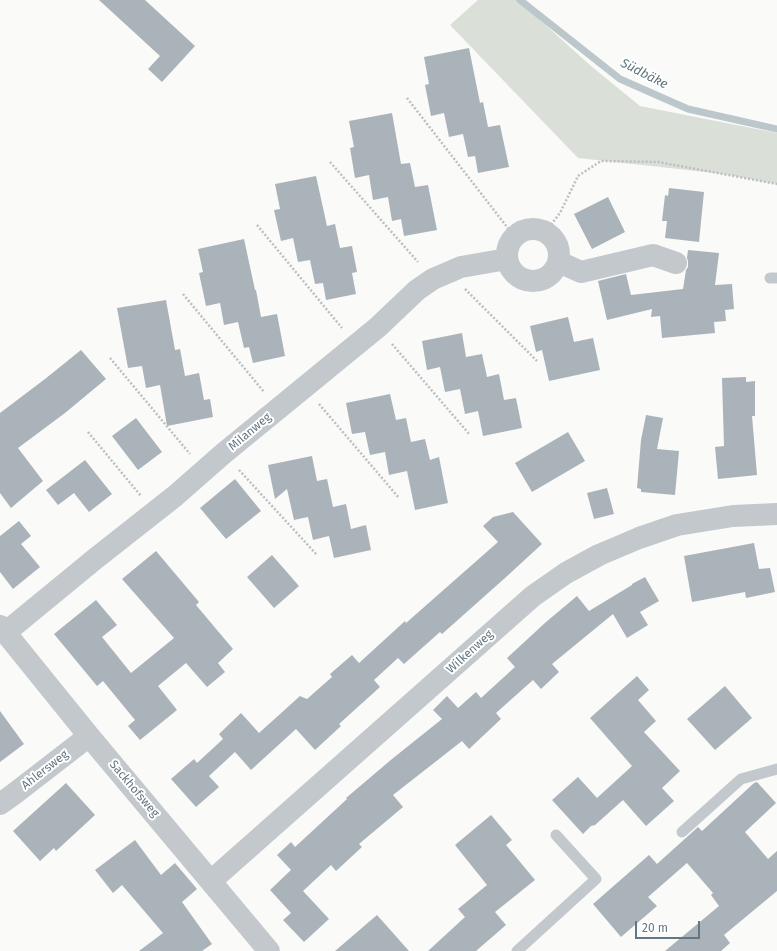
<!DOCTYPE html>
<html>
<head>
<meta charset="utf-8">
<style>
	body { margin:0 }
	#map { position:relative; width:777px; height:951px; overflow:hidden; background:#fafaf8; font-family:"Fira Sans",sans-serif }
	canvas { display:block }
	.scale { position:absolute; left:635px; top:921px; width:65px; height:18px; box-sizing:border-box; border:2px solid #657683; border-top:0; padding-left:5px; font-size:12px; line-height:14px; white-space:nowrap; color:#657683; -webkit-text-stroke:3px #fff; paint-order:stroke }
</style>
</head>
<body>
<div id="map">
<canvas width="777" height="951"></canvas>
<div class="scale">20 m</div>
</div>
<script>
const ctx = document.querySelector('canvas').getContext('2d');
ctx.lineJoin = 'round';
function fill(path, color) {
  ctx.fillStyle = color;
  ctx.fill(path, 'evenodd');
}
function trace(path, color, width, dash) {
  ctx.strokeStyle = color;
  ctx.lineWidth = width;
  ctx.lineCap = dash ? 'butt' : 'round';
  ctx.setLineDash(dash || []);
  ctx.stroke(path);
}
function drawText(font, color, halo, rows, align = 'center') {
  ctx.font = font + ' "Fira Sans",sans-serif';
  ctx.lineWidth = 4;
  ctx.setLineDash([]);
  ctx.textBaseline = 'middle';
  ctx.strokeStyle = halo;
  ctx.fillStyle = color;
  for (const [text, x, y, turn = 0] of rows) {
    ctx.save();
    ctx.translate(x, y);
    ctx.rotate((+turn || 0) * Math.PI / 180);
    ctx.textAlign = isNaN(turn) ? turn : align;
    if (halo) ctx.strokeText(text, 0, 0);
    ctx.fillText(text, 0, 0);
    ctx.restore();
  }
}
fill(new Path2D(`
	M 478,0 L 518,0 L 591,66 L 640,106 L 777,133 L 777,184 L 724,174 L 578,158 L 450,25 Z`), '#dadfd7');
trace(new Path2D(`
	M 520,0 L 620,79 L 688,109 L 777,129`), '#bbc7cb', 7);
fill(new Path2D(`
	M 99,0 L 145,0 L 195,46 L 162,82 L 148,69 L 160,56 Z
	M 469,48 L 480,103 L 483,102 L 488,127 L 500,125 L 509,167 L 478,173 L 475,156 L 468,157 L 463,134 L 449,137 L 444,113 L 431,116 L 425,85 L 429,84 L 424,57 Z
	M 392,113 L 401,164 L 410,163 L 415,187 L 428,185 L 437,230 L 404,236 L 401,219 L 392,221 L 388,197 L 373,200 L 369,175 L 355,178 L 350,148 L 354,147 L 349,121 Z
	M 316,176 L 327,226 L 335,224 L 340,248 L 352,246 L 357,272 L 352,273 L 356,294 L 326,300 L 323,283 L 315,284 L 310,260 L 298,262 L 293,238 L 281,241 L 274,210 L 280,209 L 275,184 Z
	M 669,188 L 704,192 L 699,242 L 665,238 L 667,221 L 662,221 L 665,195 L 668,196 Z
	M 608,197 L 625,232 L 592,249 L 574,214 Z
	M 244,239 L 255,290 L 256,290 L 261,317 L 277,314 L 285,356 L 253,363 L 249,347 L 244,348 L 238,322 L 224,325 L 220,303 L 206,306 L 199,273 L 203,272 L 198,249 Z
	M 688,250 L 719,253 L 715,285 L 732,284 L 734,309 L 725,310 L 726,321 L 714,322 L 715,333 L 662,338 L 660,316 L 651,317 L 652,309 L 607,320 L 598,281 L 626,274 L 631,295 L 683,289 L 686,270 L 688,267 L 688,261 L 687,258 Z
	M 166,300 L 175,350 L 180,349 L 185,376 L 199,373 L 204,400 L 210,399 L 213,417 L 167,426 L 160,385 L 146,388 L 142,366 L 128,368 L 117,308 Z
	M 568,317 L 574,342 L 593,338 L 600,370 L 549,381 L 542,350 L 536,352 L 530,326 Z
	M 462,333 L 466,357 L 482,354 L 487,377 L 499,374 L 504,400 L 516,398 L 522,428 L 483,436 L 478,411 L 465,414 L 460,389 L 445,392 L 440,367 L 427,370 L 422,341 Z
	M 81,350 L 106,379 L 65,413 L 18,448 L 43,481 L 11,508 L 0,493 L 0,413 L 45,379 Z
	M 746,377 L 746,382 L 755,381 L 755,416 L 752,416 L 757,475 L 718,479 L 715,447 L 724,446 L 722,378 Z
	M 390,394 L 396,420 L 406,418 L 411,442 L 425,439 L 430,460 L 439,457 L 448,503 L 415,510 L 407,471 L 389,475 L 385,452 L 370,455 L 365,432 L 352,434 L 346,403 Z
	M 646,415 L 663,418 L 657,449 L 679,451 L 675,495 L 641,492 L 641,489 L 637,488 L 641,440 Z
	M 136,418 L 162,452 L 138,470 L 112,436 Z
	M 568,432 L 585,461 L 532,492 L 515,463 Z
	M 312,456 L 317,481 L 327,479 L 333,507 L 346,504 L 351,529 L 366,525 L 371,550 L 334,558 L 329,536 L 313,540 L 308,517 L 294,520 L 287,489 L 275,499 L 268,465 Z
	M 85,460 L 112,494 L 89,512 L 74,493 L 58,505 L 46,490 Z
	M 235,479 L 261,511 L 226,539 L 200,508 Z
	M 607,488 L 614,514 L 594,519 L 587,493 Z
	M 513,512 L 542,544 L 505,578 L 442,634 L 440,632 L 404,664 L 398,658 L 374,680 L 380,687 L 339,724 L 341,726 L 315,750 L 296,729 L 251,770 L 235,752 L 209,776 L 219,787 L 196,807 L 171,779 L 194,759 L 197,763 L 223,739 L 219,734 L 241,713 L 259,733 L 300,696 L 307,699 L 332,677 L 330,674 L 352,655 L 359,663 L 405,621 L 406,623 L 498,542 L 483,526 L 493,517 Z
	M 19,521 L 31,536 L 21,544 L 40,567 L 13,589 L 0,572 L 0,536 Z
	M 754,543 L 759,569 L 770,568 L 775,592 L 746,598 L 745,592 L 692,602 L 684,556 Z
	M 156,551 L 199,602 L 196,605 L 233,649 L 218,663 L 225,672 L 207,687 L 186,663 L 158,686 L 177,710 L 140,740 L 128,726 L 135,720 L 103,681 L 97,686 L 54,634 L 96,600 L 117,625 L 102,637 L 131,673 L 174,638 L 122,579 Z
	M 272,555 L 299,586 L 274,608 L 247,577 Z
	M 645,577 L 659,601 L 640,612 L 648,625 L 627,638 L 613,614 L 552,664 L 559,672 L 541,689 L 533,680 L 496,713 L 501,719 L 469,749 L 462,741 L 393,795 L 403,807 L 359,844 L 362,847 L 336,871 L 331,865 L 303,891 L 329,919 L 304,942 L 283,920 L 291,913 L 270,890 L 291,870 L 277,855 L 291,842 L 295,847 L 347,799 L 346,798 L 392,759 L 442,719 L 433,710 L 447,696 L 458,708 L 476,692 L 481,698 L 515,667 L 507,658 L 546,622 L 577,596 L 589,611 L 632,585 L 632,586 L 632,584 Z
	M 637,676 L 649,690 L 638,700 L 656,721 L 644,732 L 680,771 L 662,788 L 674,801 L 646,826 L 623,800 L 595,825 L 591,826 L 583,834 L 552,800 L 578,777 L 597,798 L 632,766 L 590,718 Z
	M 725,686 L 752,718 L 715,750 L 687,719 Z
	M 0,711 L 24,744 L 0,762 Z
	M 757,782 L 776,803 L 745,832 L 768,859 L 777,851 L 777,891 L 724,935 L 730,943 L 721,951 L 665,951 L 719,906 L 711,895 L 713,893 L 687,863 L 648,897 L 657,906 L 621,937 L 593,904 L 649,855 L 657,864 L 698,827 L 702,831 L 754,783 Z
	M 66,783 L 95,815 L 56,851 L 54,848 L 40,861 L 13,831 Z
	M 491,815 L 512,840 L 506,845 L 535,880 L 495,912 L 506,925 L 476,951 L 428,951 L 465,917 L 458,909 L 487,885 L 455,845 Z
	M 135,840 L 161,875 L 175,863 L 197,889 L 182,902 L 212,944 L 202,951 L 139,951 L 163,933 L 122,885 L 113,893 L 95,870 Z
	M 377,915 L 409,951 L 335,951 Z`), '#aab3b9');
trace(new Path2D(`
	M 407,98 L 514,236
	M 330,162 L 418,262
	M 257,225 L 342,328
	M 546,231 L 560,213 L 578,176 L 601,161 L 658,162 L 777,184
	M 465,289 L 537,361
	M 183,294 L 264,392
	M 392,344 L 470,435
	M 110,358 L 190,454
	M 319,404 L 399,498
	M 88,432 L 141,496
	M 239,470 L 317,555`), '#bbbfc2', 2.5, [2, 2]);
trace(new Path2D(`
	M 770,278 L 777,278
	M 682,832 L 741,779 L 777,769
	M 517,951 L 596,879 L 556,835`), '#c3c8cc', 11);
trace(new Path2D(`
	M507 255a26 26 0 1 1 52 0a26 26 0 1 1-52 0Z
	M 559,262 L 581,272 L 653,255 L 676,263
	M 0,626 L 89,736 L 269,951
	M 5,633 L 95,559 L 175,496 L 224,453 L 378,327 L 417,290 L 433,279 L 461,267 L 507,259
	M 0,804 L 14,794 L 89,736
	M 211,881 L 533,596 L 566,573 L 599,555 L 639,538 L 677,525 L 733,516 L 777,514`), '#c3c8cc', 22);
drawText('12px', '#657683', '#fff', [
	["Milanweg",250,432,-40],
	["Wilkenweg",470,652,-42],
	["Ahlersweg",45,770,-38],
	["Sackhofsweg",134,789,50]
]);
drawText('italic 13px', '#60757c', '#fff', [
	["Südbäke",644,74,27]
]);
</script>
</body>
</html>
